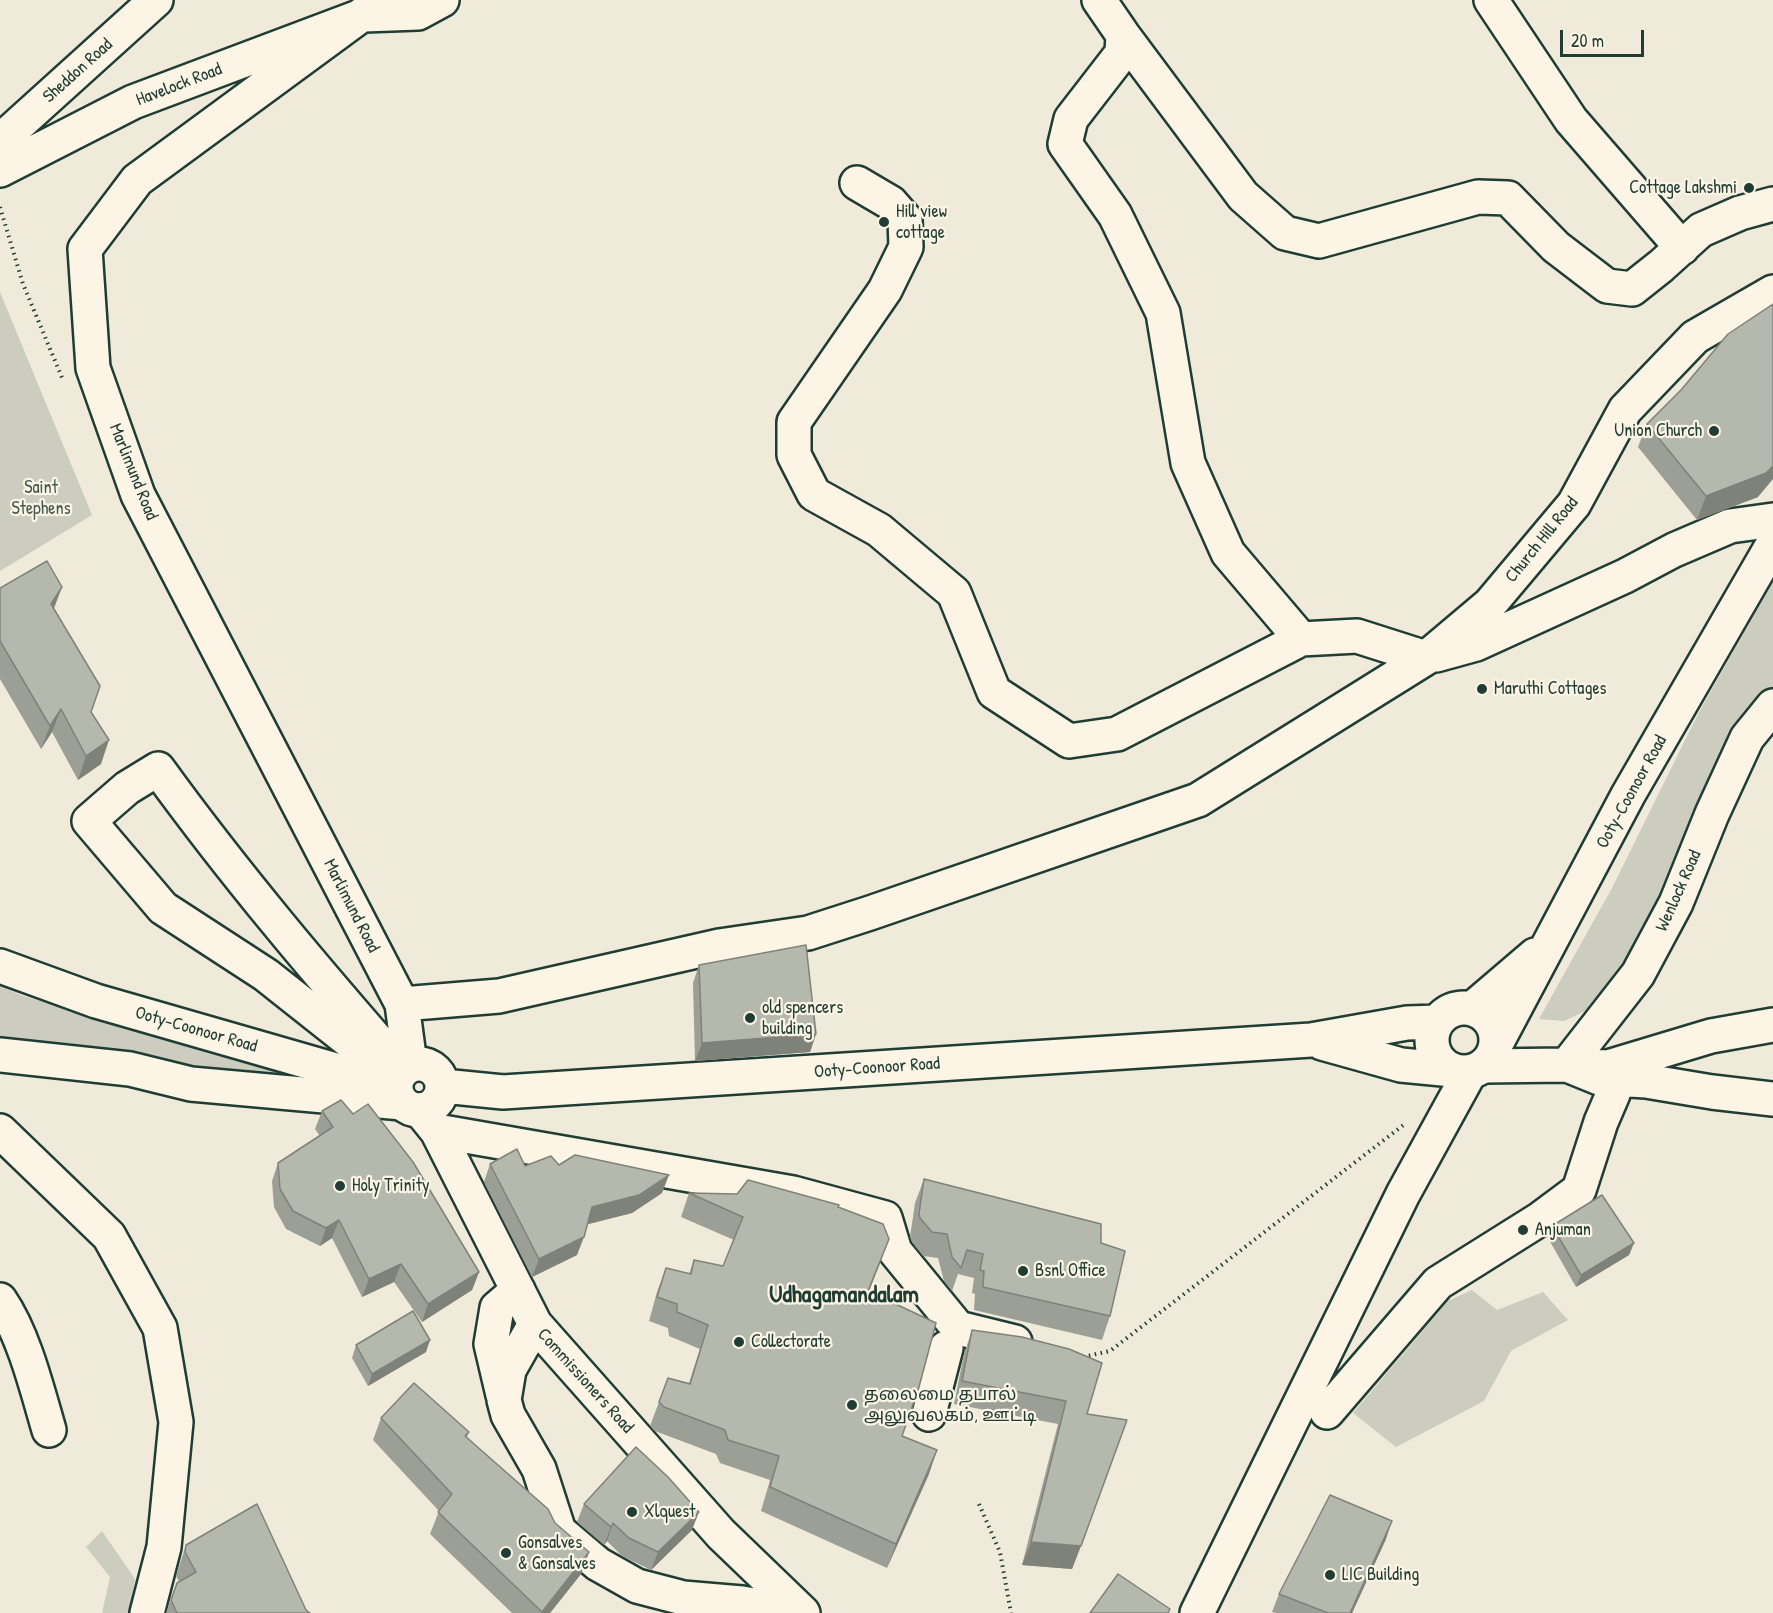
<!DOCTYPE html>
<html>
<head>
<meta charset="utf-8">
<style>
	body { margin:0 }
	#map { position:relative; width:1773px; height:1613px; overflow:hidden; background:#efeada; font-family:"Patrick Hand",sans-serif }
	canvas { display:block }
	.scale { position:absolute; left:1560px; top:30px; width:84px; height:27px; box-sizing:border-box; border:3px solid #1f3d34; border-top:0; padding-left:8px; font-size:18px; line-height:21px; white-space:nowrap; color:#1f3d34; -webkit-text-stroke:4px #fcf5e5; paint-order:stroke }
</style>
</head>
<body>
<div id="map">
<canvas width="1773" height="1613"></canvas>
<div class="scale">20 m</div>
</div>
<script>
const ctx = document.querySelector('canvas').getContext('2d');
ctx.lineJoin = 'round';
function fill(path, color) {
  ctx.fillStyle = color;
  ctx.fill(path, 'evenodd');
}
function trace(path, color, width, dash) {
  ctx.strokeStyle = color;
  ctx.lineWidth = width;
  ctx.lineCap = dash ? 'butt' : 'round';
  ctx.setLineDash(dash || []);
  ctx.stroke(path);
}
function drawText(font, color, halo, rows, align = 'center') {
  ctx.font = font + ' "Patrick Hand","Noto Sans Tamil",sans-serif';
  ctx.lineWidth = 4.5;
  ctx.setLineDash([]);
  ctx.textBaseline = 'middle';
  ctx.strokeStyle = halo;
  ctx.fillStyle = color;
  for (const [text, x, y, turn = 0] of rows) {
    ctx.save();
    ctx.translate(x, y);
    ctx.rotate((+turn || 0) * Math.PI / 180);
    ctx.textAlign = isNaN(turn) ? turn : align;
    if (halo) ctx.strokeText(text, 0, 0);
    ctx.fillText(text, 0, 0);
    ctx.restore();
  }
}
fill(new Path2D(`
	M 0,292 L 92,515 L 0,571 Z
	M 1773,582 L 1773,688 L 1738,728 L 1667,893 L 1598,1005 L 1564,1021 L 1539,1019 L 1612,888 L 1698,714 Z
	M 0,986 L 23,996 L 280,1072 L 254,1075 L 0,1040 Z
	M 1472,1290 L 1497,1310 L 1543,1292 L 1568,1320 L 1511,1351 L 1484,1401 L 1396,1447 L 1353,1413 L 1448,1301 Z
	M 102,1531 L 135,1579 L 129,1613 L 102,1613 L 110,1577 L 86,1547 Z`), '#cccdbf');
const minor = new Path2D(`
	M 382,0 L 137,180 L 85,249 L 93,368 L 138,495 L 402,1004 L 410,1064
	M 1099,0 L 1123,35 L 1122,53 L 1071,119 L 1065,144 L 1115,215 L 1163,313 L 1188,463 L 1228,553 L 1301,639
	M 1491,0 L 1571,120 L 1682,248
	M 1123,35 L 1243,196 L 1285,233 L 1319,241 L 1478,197 L 1508,198 L 1556,247 L 1607,286 L 1632,289 L 1661,266 L 1701,230 L 1740,213 L 1773,204
	M 0,141 L 156,0
	M 0,170 L 133,102 L 364,15 L 418,13 L 442,0
	M 1436,655 L 1476,644 L 1625,576 L 1674,550 L 1730,526 L 1773,520
	M 1426,658 L 1490,604 L 1574,504 L 1625,410 L 1695,337 L 1773,292
	M 1773,706 L 1747,738 L 1712,814 L 1676,903 L 1638,974 L 1567,1065 L 1599,1078 L 1646,1081 L 1712,1092 L 1773,1099
	M 402,1004 L 499,996 L 719,946 L 808,933 L 870,913 L 1198,800 L 1426,658 L 1357,636 L 1301,639 L 1117,734 L 1069,741 L 994,692 L 954,593 L 879,530 L 814,494 L 794,455 L 794,422 L 885,290 L 906,247 L 905,219 L 891,203 L 857,183
	M 0,1055 L 130,1069 L 191,1084 L 402,1103
	M 1483,1066 L 1567,1065 L 1608,1067 L 1711,1036 L 1773,1025
	M 396,1078 L 266,975 L 163,908 L 89,821 L 127,788 L 158,769 C 234,874 318,973 403,1070
	M 420,1110 L 437,1131 L 535,1324 L 721,1534 L 803,1613
	M 0,1131 L 109,1236 L 160,1328 L 176,1422 L 164,1547 L 147,1613
	M 437,1131 L 793,1193 L 885,1218 L 895,1251 L 958,1328 L 1015,1342
	M 0,1300 C 24,1335 37,1389 49,1430
	M 535,1324 L 509,1370 L 504,1400 L 508,1415 L 539,1469 L 559,1531 L 598,1564 L 637,1586 L 683,1598 L 742,1603 L 802,1613
	M 503,1395 L 491,1344 L 497,1308 L 518,1290
	M 1327,1412 L 1438,1283 L 1540,1219 L 1579,1190 L 1601,1122 L 1613,1094 L 1615,1079
	M 929,1414 L 946,1348
	M 1197,1613 L 1403,1194 L 1470,1072`);
const highway = new Path2D(`
	M 0,966 L 96,1001 L 395,1087
	M 1473,1008 L 1535,955
	M1432 1040a32 32 0 1 1 64 0a32 32 0 1 1-64 0Z
	M 1497,1042 L 1628,795 L 1773,544
	M 1322,1043 L 1401,1065 L 1453,1070
	M396 1087a23 23 0 1 1 46 0a23 23 0 1 1-46 0Z
	M 443,1086 L 503,1092 L 1311,1040 L 1407,1023 L 1437,1022`);
trace(minor, '#1f3d34', 38);
trace(highway, '#1f3d34', 38);
trace(new Path2D(`
	M 0,207 L 23,284 L 63,380
	M 1083,1357 L 1110,1351 L 1406,1123
	M 979,1504 L 1000,1552 L 1011,1613`), '#1f3d34', 4, [1.5, 4.5]);
trace(minor, '#fcf5e5', 33);
trace(highway, '#fcf5e5', 33);
fill(new Path2D(`
	M 1647,424 L 1758,497 L 1697,520 L 1638,447 Z
	M 0,588 L 54,609 L 91,712 L 101,764 L 78,780 L 52,732 L 41,749 L 0,679 Z
	M 699,965 L 816,1034 L 810,1052 L 695,1061 L 693,983 Z
	M 322,1111 L 479,1272 L 472,1290 L 422,1322 L 394,1282 L 362,1297 L 332,1238 L 320,1246 L 286,1229 L 274,1207 L 272,1181 L 278,1163 L 320,1136 L 315,1129 Z
	M 490,1164 L 525,1166 L 559,1165 L 662,1193 L 632,1213 L 587,1224 L 577,1255 L 532,1277 L 484,1182 Z
	M 924,1179 L 1101,1243 L 1110,1316 L 1102,1340 L 974,1310 L 975,1294 L 972,1293 L 974,1278 L 958,1274 L 952,1291 L 944,1281 L 938,1258 L 923,1256 L 912,1242 L 910,1237 L 915,1203 Z
	M 689,1193 L 838,1207 L 880,1263 L 869,1291 L 902,1436 L 929,1474 L 887,1568 L 761,1511 L 770,1480 L 720,1463 L 716,1454 L 655,1431 L 650,1426 L 668,1378 L 689,1383 L 700,1349 L 669,1336 L 668,1328 L 649,1321 L 657,1292 L 666,1268 L 689,1274 L 694,1260 L 723,1266 L 734,1240 L 681,1217 Z
	M 1552,1226 L 1634,1243 L 1629,1255 L 1576,1287 L 1548,1238 Z
	M 972,1330 L 1087,1414 L 1127,1420 L 1072,1569 L 1022,1565 L 1058,1424 L 954,1404 L 964,1354 Z
	M 356,1345 L 426,1352 L 368,1386 L 352,1358 Z
	M 381,1418 L 469,1432 L 467,1437 L 555,1523 L 589,1552 L 581,1574 L 550,1613 L 512,1613 L 430,1534 L 439,1511 L 373,1440 Z
	M 584,1504 L 692,1530 L 651,1570 L 622,1556 L 607,1541 L 604,1545 L 577,1522 Z
	M 1386,1539 L 1352,1613 L 1276,1613 L 1272,1612 L 1279,1594 Z
	M 186,1545 L 306,1610 L 310,1613 L 166,1613 L 177,1583 L 179,1581 L 176,1576 Z`), '#9c9f95');
fill(new Path2D(`
	M 1773,466 L 1773,479 L 1758,497 L 1697,520 L 1706,496 Z
	M 62,587 L 53,611 L 51,604 Z
	M 61,709 L 52,732 L 41,749 L 50,726 Z
	M 109,740 L 101,764 L 78,780 L 86,756 Z
	M 816,1034 L 810,1052 L 695,1061 L 702,1043 Z
	M 669,1175 L 662,1193 L 632,1213 L 585,1225 L 592,1207 Z
	M 339,1220 L 332,1238 L 320,1246 L 326,1228 Z
	M 584,1237 L 577,1255 L 532,1277 L 539,1259 Z
	M 889,1239 L 880,1263 L 859,1315 L 868,1291 Z
	M 1634,1243 L 1629,1255 L 1576,1287 L 1581,1275 Z
	M 401,1264 L 394,1282 L 362,1297 L 369,1279 Z
	M 479,1272 L 472,1290 L 422,1322 L 428,1304 Z
	M 430,1340 L 426,1352 L 368,1386 L 372,1374 Z
	M 937,1450 L 929,1474 L 887,1568 L 896,1544 Z
	M 699,1512 L 692,1530 L 651,1570 L 658,1552 Z
	M 1392,1521 L 1386,1539 L 1352,1613 L 1350,1613 Z
	M 613,1523 L 607,1541 L 604,1545 L 611,1527 Z
	M 1031,1542 L 1081,1546 L 1072,1569 L 1022,1565 Z
	M 589,1552 L 581,1574 L 550,1613 L 542,1613 Z`), '#7f8279');
const building = new Path2D(`
	M 1773,304 L 1773,466 L 1766,473 L 1706,496 L 1647,424 L 1681,390 L 1728,334 Z
	M 47,561 L 62,587 L 51,604 L 100,686 L 91,712 L 109,740 L 86,756 L 61,709 L 50,726 L 0,641 L 0,588 Z
	M 806,945 L 816,1034 L 702,1043 L 699,965 Z
	M 341,1100 L 353,1114 L 368,1104 L 413,1162 L 479,1272 L 428,1304 L 401,1264 L 369,1279 L 339,1220 L 326,1228 L 293,1211 L 280,1189 L 278,1163 L 333,1127 L 322,1111 Z
	M 517,1149 L 525,1166 L 551,1156 L 559,1165 L 575,1155 L 669,1175 L 639,1195 L 592,1207 L 584,1237 L 539,1259 L 490,1164 Z
	M 924,1179 L 1101,1224 L 1101,1243 L 1125,1251 L 1110,1316 L 983,1287 L 984,1271 L 980,1270 L 983,1254 L 967,1250 L 961,1268 L 952,1257 L 947,1234 L 932,1232 L 920,1218 L 919,1214 Z
	M 748,1180 L 839,1205 L 838,1207 L 883,1224 L 889,1239 L 868,1291 L 936,1323 L 919,1387 L 902,1436 L 937,1450 L 896,1544 L 770,1487 L 779,1456 L 728,1440 L 725,1430 L 664,1407 L 659,1402 L 668,1378 L 690,1384 L 708,1325 L 677,1312 L 677,1304 L 657,1297 L 666,1268 L 691,1274 L 694,1260 L 723,1266 L 743,1217 L 689,1193 L 737,1194 Z
	M 1602,1195 L 1634,1243 L 1581,1275 L 1552,1226 Z
	M 413,1311 L 430,1340 L 372,1374 L 356,1345 Z
	M 972,1330 L 1022,1337 L 1069,1349 L 1102,1363 L 1087,1414 L 1127,1420 L 1081,1546 L 1031,1542 L 1066,1401 L 962,1381 Z
	M 414,1383 L 469,1432 L 465,1436 L 548,1509 L 555,1523 L 589,1552 L 542,1612 L 438,1512 L 452,1494 L 381,1418 Z
	M 636,1447 L 668,1477 L 699,1512 L 658,1552 L 629,1538 L 613,1523 L 611,1527 L 584,1504 Z
	M 1330,1495 L 1392,1521 L 1350,1613 L 1328,1613 L 1279,1594 Z
	M 257,1504 L 306,1610 L 310,1613 L 177,1613 L 171,1600 L 177,1583 L 196,1572 L 185,1552 L 186,1545 Z
	M 1118,1574 L 1170,1609 L 1168,1613 L 1090,1613 Z`);
fill(building, '#b5b9ad');
trace(building, '#7f8279', 1.5);
for (const [x, y, r, color] of [
	[1749,188,6,"#1f3d34"],
	[884,222,6,"#1f3d34"],
	[1714,431,6,"#1f3d34"],
	[1482,689,6,"#1f3d34"],
	[750,1018,6,"#1f3d34"],
	[340,1186,6,"#1f3d34"],
	[1523,1230,6,"#1f3d34"],
	[1023,1271,6,"#1f3d34"],
	[739,1342,6,"#1f3d34"],
	[852,1405,6,"#1f3d34"],
	[632,1512,6,"#1f3d34"],
	[506,1553,6,"#1f3d34"],
	[1330,1575,6,"#1f3d34"]
]) {
  const dot = new Path2D();
  dot.arc(x, y, r, 0, 2 * Math.PI);
  ctx.fillStyle = color;
  ctx.fill(dot);
  trace(dot, '#fcf5e5', 2);
}
drawText('18px', '#1f3d34', '#fcf5e5', [
	["Sheddon Road",78,71,-42],
	["Havelock Road",179,85,-21],
	["Marlimund Road",133,472,68],
	["Church Hill Road",1542,540,-51],
	["Ooty-Coonoor Road",1632,792,-61],
	["Wenlock Road",1679,891,-66],
	["Marlimund Road",351,906,63],
	["Ooty-Coonoor Road",196,1030,16],
	["Ooty-Coonoor Road",877,1068,-4],
	["Commissioners Road",585,1381,48]
]);
drawText('18px', '#1f3d34', '#fcf5e5', [
	["Cottage Lakshmi",1737,188,"right"],
	["Hill view",896,212],
	["cottage",896,233],
	["Union Church",1702,431,"right"],
	["Maruthi Cottages",1494,689],
	["old spencers",762,1008],
	["building",762,1029],
	["Holy Trinity",352,1186],
	["Anjuman",1535,1230],
	["Bsnl Office",1035,1271],
	["Collectorate",751,1342],
	["தலைமை தபால்",864,1395],
	["அலுவலகம், ஊட்டி",864,1416],
	["Xlquest",644,1512],
	["Gonsalves",518,1543],
	["& Gonsalves",518,1564],
	["LIC Building",1342,1575]
], 'left');
drawText('18px', '#425a50', '#fcf5e5', [
	["Saint",41,488],
	["Stephens",41,509]
]);
drawText('bold 24px', '#1f3d34', '#fcf5e5', [
	["Udhagamandalam",844,1296]
]);
</script>
</body>
</html>
